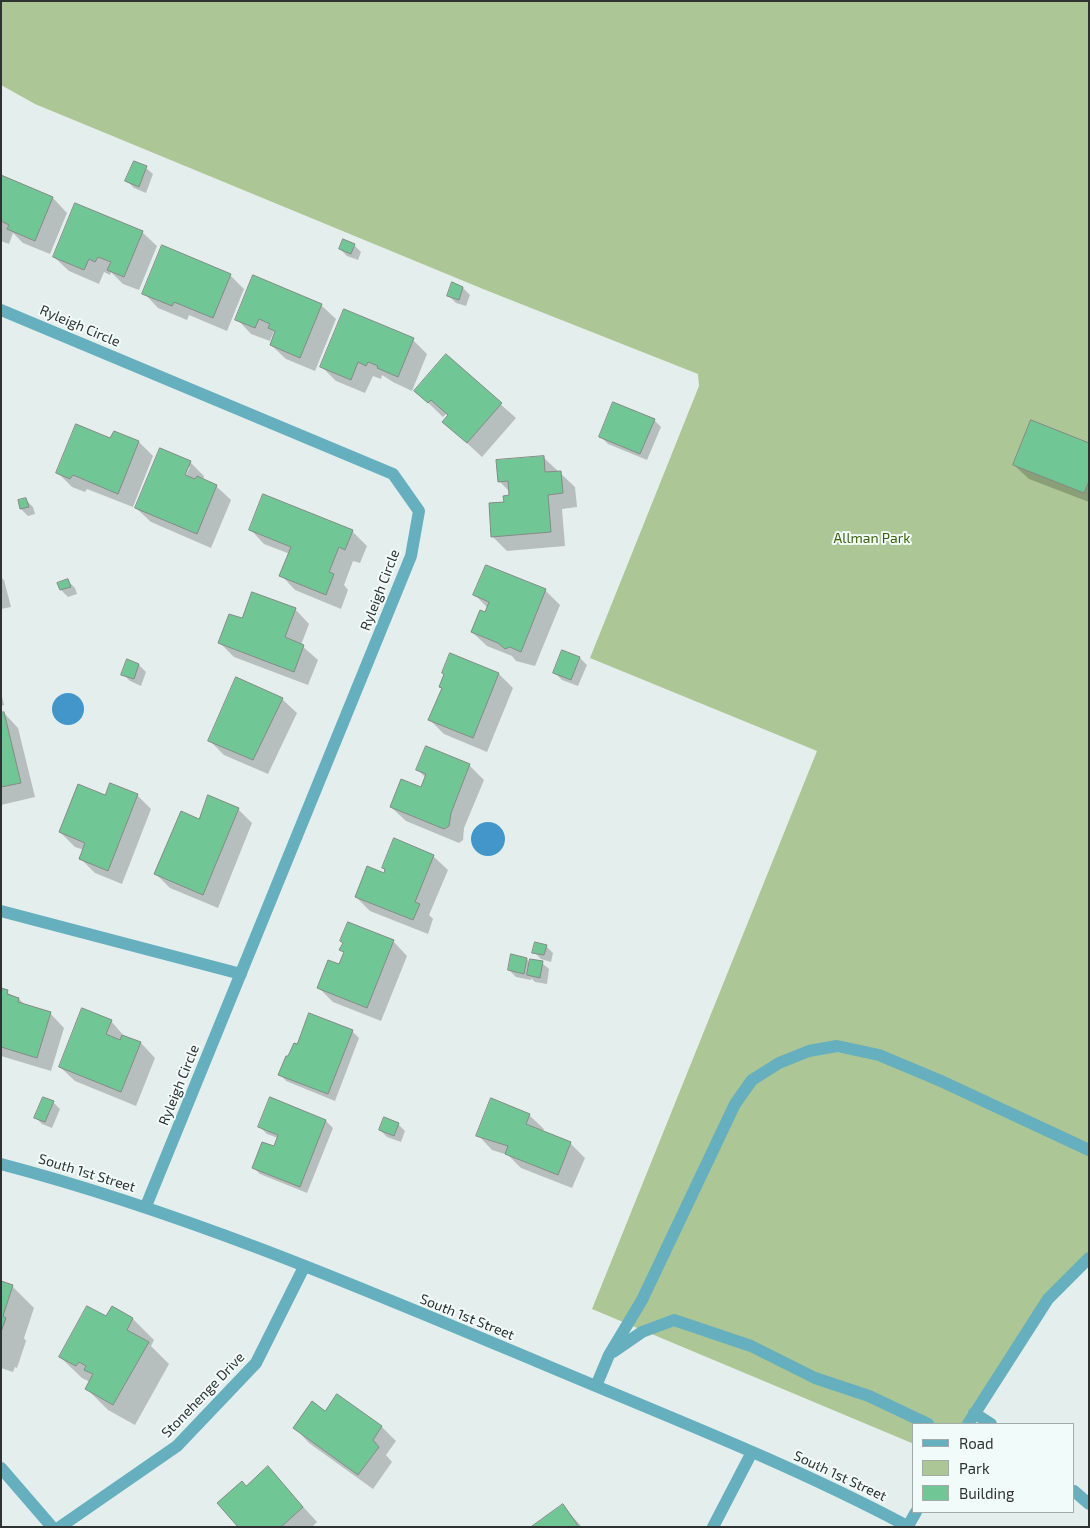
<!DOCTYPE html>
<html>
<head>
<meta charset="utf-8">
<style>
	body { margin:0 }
	#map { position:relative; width:1090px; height:1528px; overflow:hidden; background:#e4efed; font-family:"Exo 2",sans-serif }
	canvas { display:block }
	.frame { position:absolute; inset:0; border:2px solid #2e3231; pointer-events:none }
	.legend { position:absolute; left:912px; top:1423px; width:162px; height:90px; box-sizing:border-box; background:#f1fcfa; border:1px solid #a3abaa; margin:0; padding:6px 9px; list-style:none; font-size:15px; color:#2e3231 }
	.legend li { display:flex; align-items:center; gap:10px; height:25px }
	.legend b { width:25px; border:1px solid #a3abaa }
</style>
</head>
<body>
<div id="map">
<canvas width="1090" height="1528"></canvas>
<div class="frame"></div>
<ul class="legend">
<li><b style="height:6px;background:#65afbe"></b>Road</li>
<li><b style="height:14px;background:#adc695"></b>Park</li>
<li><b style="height:14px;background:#70c795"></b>Building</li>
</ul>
</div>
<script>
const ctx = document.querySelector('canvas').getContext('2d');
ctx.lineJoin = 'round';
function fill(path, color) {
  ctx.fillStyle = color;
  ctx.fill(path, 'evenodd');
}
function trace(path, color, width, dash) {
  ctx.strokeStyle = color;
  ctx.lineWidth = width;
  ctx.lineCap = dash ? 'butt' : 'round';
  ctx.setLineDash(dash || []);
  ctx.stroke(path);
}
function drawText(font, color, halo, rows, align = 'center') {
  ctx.font = font + ' "Exo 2",sans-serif';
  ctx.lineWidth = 4;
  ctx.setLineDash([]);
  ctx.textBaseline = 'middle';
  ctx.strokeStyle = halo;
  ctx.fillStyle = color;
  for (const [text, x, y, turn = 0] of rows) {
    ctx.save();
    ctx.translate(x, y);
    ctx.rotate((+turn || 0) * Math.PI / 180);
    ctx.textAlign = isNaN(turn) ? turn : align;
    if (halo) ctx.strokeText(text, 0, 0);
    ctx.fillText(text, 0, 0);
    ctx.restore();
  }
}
fill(new Path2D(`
	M 1,1 L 1089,1 L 1089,1258 L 1048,1299 L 968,1424 L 914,1424 L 914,1444 L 592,1309 L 817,751 L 590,658 L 699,386 L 698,374 L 483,289 L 35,104 L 1,85 Z`), '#adc695');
fill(new Path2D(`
	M52 709a16 16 0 1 1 32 0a16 16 0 1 1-32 0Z
	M471 839a17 17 0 1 1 34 0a17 17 0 1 1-34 0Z`), '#4396c9');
fill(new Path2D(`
	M 146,168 L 153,174 L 146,193 L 134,188 L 127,181 Z
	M 1,177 L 53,198 L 67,213 L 50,254 L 23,243 L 13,233 L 9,244 L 1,241 Z
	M 142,232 L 157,246 L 139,290 L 123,284 L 111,272 L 110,275 L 104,272 L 99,284 L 69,271 L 54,257 Z
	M 354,245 L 361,252 L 358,260 L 347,256 L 340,249 Z
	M 230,275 L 244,289 L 227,331 L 189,315 L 187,320 L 158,308 L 144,293 Z
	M 463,288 L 470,295 L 466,306 L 456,303 L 449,296 Z
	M 321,305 L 336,319 L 315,371 L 286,359 L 271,345 L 276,331 L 274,331 L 270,341 L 251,334 L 237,319 Z
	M 413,340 L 427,354 L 412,391 L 393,382 L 382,375 L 381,379 L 373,376 L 365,393 L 336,381 L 321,366 Z
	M 446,356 L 516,418 L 482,457 L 444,422 L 449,416 L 446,414 L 443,417 L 416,391 Z
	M 654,420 L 661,427 L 647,460 L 608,444 L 601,437 Z
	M 139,442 L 153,456 L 133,507 L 87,489 L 85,492 L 72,487 L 58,473 Z
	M 1089,444 L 1089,502 L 1029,479 L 1014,465 Z
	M 544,458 L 575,487 L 577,507 L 562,509 L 565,546 L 507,551 L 493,537 L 505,503 L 511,496 L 510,492 L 499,481 Z
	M 190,462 L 204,476 L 203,480 L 216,486 L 231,500 L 211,548 L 151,522 L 136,508 ZM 187,467 L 190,467 L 183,481 Z
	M 26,500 L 33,507 L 35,514 L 28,516 L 21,509 Z
	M 250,529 L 352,531 L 367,546 L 360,563 L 353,561 L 344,585 L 348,590 L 341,609 L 295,590 L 281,575 L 290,554 L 264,544 Z
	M 1,577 L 4,580 L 11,607 L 1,609 Z
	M 68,581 L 75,588 L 77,594 L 68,597 L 61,590 Z
	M 545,590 L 560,605 L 535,666 L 516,661 L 512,656 L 487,646 L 472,632 L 488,608 L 475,595 Z
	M 295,609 L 309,624 L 301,645 L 318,660 L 308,685 L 234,657 L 220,643 L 242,620 Z
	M 563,652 L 580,658 L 587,665 L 578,686 L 562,680 L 555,673 Z
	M 139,665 L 146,672 L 141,686 L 130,681 L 123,674 Z
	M 499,674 L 513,688 L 487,752 L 444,734 L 430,720 L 443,689 L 440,686 Z
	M 1,692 L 4,705 L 1,706 Z
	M 282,699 L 297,713 L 268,774 L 224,755 L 210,741 Z
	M 4,713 L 18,728 L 35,797 L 1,805 L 1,714 Z
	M 469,765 L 484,780 L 464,828 L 463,840 L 459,843 L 406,821 L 391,807 L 422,788 L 426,778 L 418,770 Z
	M 137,795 L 151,809 L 122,884 L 95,873 L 81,859 L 84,850 L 75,847 L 60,832 L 105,797 Z
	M 238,809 L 252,823 L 218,908 L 170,888 L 156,874 L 199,820 Z
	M 433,856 L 448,870 L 429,915 L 433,919 L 428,934 L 370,911 L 356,897 L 385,874 L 386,871 L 383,868 Z
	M 393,941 L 407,956 L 381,1021 L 333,1002 L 318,987 L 340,966 L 344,953 L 341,950 Z
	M 546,946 L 553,953 L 551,962 L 541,959 L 534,952 Z
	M 527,959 L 530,963 L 542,963 L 549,969 L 547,984 L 535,982 L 531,978 L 531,980 L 516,977 L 509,970 Z
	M 1,989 L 19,999 L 26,1006 L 50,1013 L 64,1028 L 51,1071 L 1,1056 Z
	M 111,1021 L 125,1037 L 141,1043 L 155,1058 L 136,1106 L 75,1081 L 60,1067 Z
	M 352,1031 L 359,1038 L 335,1101 L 286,1081 L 280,1074 L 298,1046 Z
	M 271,1099 L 326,1121 L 333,1128 L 307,1193 L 260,1174 L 253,1167 L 274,1148 L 278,1138 L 267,1134 L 260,1127 Z
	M 53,1102 L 60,1109 L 52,1128 L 42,1124 L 36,1118 Z
	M 529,1115 L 544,1129 L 542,1132 L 570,1143 L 585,1158 L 572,1188 L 521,1168 L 508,1155 L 492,1150 L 478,1135 Z
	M 398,1124 L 405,1131 L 401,1142 L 387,1137 L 380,1130 Z
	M 1,1283 L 12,1286 L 34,1308 L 24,1338 L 26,1341 L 17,1368 L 15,1367 L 13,1372 L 1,1368 Z
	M 113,1308 L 133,1319 L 154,1340 L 151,1346 L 169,1364 L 135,1425 L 108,1410 L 86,1388 L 90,1382 L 82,1378 L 60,1357 L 107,1318 Z
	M 338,1396 L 382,1427 L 396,1441 L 386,1455 L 392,1462 L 373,1489 L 309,1443 L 295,1428 L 326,1413 Z
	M 268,1468 L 317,1522 L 312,1527 L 239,1527 L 246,1487 Z
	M 563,1506 L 582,1527 L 533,1527 Z`), '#0003');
const building = new Path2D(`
	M 134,161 L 147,166 L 139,187 L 125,181 Z
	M 1,175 L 53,197 L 35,241 L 7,229 L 9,225 L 1,221 Z
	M 75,203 L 143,231 L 124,277 L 107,270 L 111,262 L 98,257 L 95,262 L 89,259 L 84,270 L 53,257 Z
	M 343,239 L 355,244 L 351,254 L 339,249 Z
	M 162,245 L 231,274 L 213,318 L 174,302 L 172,306 L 142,294 Z
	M 253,275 L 322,304 L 300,358 L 270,345 L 275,331 L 268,328 L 270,324 L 259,319 L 255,328 L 235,320 Z
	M 452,282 L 463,287 L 459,300 L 447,296 Z
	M 344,309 L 414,338 L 398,377 L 377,368 L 378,366 L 368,362 L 366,366 L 358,362 L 351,380 L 320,367 Z
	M 446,354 L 502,403 L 467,443 L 442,422 L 448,415 L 431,400 L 428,403 L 414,391 Z
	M 613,402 L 655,419 L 640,454 L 599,437 Z
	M 1031,420 L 1089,443 L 1089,481 L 1084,493 L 1013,465 Z
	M 76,424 L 110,438 L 114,431 L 139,441 L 118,494 L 73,475 L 70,479 L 56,473 Z
	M 160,448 L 191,461 L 185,475 L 195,479 L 197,476 L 217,485 L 197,534 L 135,508 Z
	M 544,456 L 545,472 L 561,471 L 563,493 L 548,495 L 551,532 L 491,537 L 489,503 L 504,502 L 503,496 L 509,495 L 508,481 L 498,482 L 496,460 Z
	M 263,494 L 353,530 L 345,550 L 339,547 L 329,572 L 334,574 L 326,595 L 279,576 L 291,547 L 249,530 Z
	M 26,498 L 29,507 L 20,509 L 18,500 Z
	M 486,565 L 546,589 L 521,652 L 510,647 L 505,649 L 498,643 L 471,632 L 480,610 L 485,612 L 489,602 L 473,595 Z
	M 68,579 L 71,587 L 60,590 L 57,583 Z
	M 252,592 L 296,608 L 285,637 L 304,645 L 294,672 L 218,643 L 229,614 L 242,618 Z
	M 562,650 L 580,657 L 571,680 L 553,673 Z
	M 450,653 L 499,673 L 473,738 L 428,720 L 442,688 L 439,687 L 444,674 L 442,673 Z
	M 127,659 L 139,664 L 134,679 L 121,675 Z
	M 236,677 L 283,698 L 253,760 L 208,741 Z
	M 4,712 L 21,783 L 1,787 L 1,713 Z
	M 426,746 L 470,764 L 451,813 L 449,826 L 444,829 L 390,807 L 401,779 L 421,787 L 426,774 L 416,770 Z
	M 110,783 L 138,794 L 108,871 L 79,859 L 85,843 L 59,832 L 78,784 L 105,795 Z
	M 208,795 L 239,808 L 203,895 L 154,874 L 181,811 L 199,819 Z
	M 394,838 L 434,855 L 415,902 L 420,904 L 413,920 L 355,897 L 367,866 L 384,873 L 385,869 L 382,868 Z
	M 348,922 L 394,940 L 367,1008 L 317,988 L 328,960 L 339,964 L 344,952 L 339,950 L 343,943 L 340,941 Z
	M 535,942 L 547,945 L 544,955 L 532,953 Z
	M 511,954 L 527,958 L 524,974 L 508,970 Z
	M 530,959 L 543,961 L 540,978 L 527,975 Z
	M 1,988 L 8,990 L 7,994 L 19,998 L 18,1002 L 51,1012 L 37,1058 L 1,1047 Z
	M 82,1008 L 112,1020 L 106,1034 L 120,1040 L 122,1035 L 141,1042 L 121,1092 L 59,1067 Z
	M 309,1013 L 353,1030 L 328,1094 L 278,1075 L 286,1056 L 288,1056 L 294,1043 L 297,1044 Z
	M 43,1097 L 54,1101 L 45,1122 L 34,1118 Z
	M 270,1097 L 326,1120 L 300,1187 L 252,1168 L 262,1142 L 274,1146 L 278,1135 L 258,1127 Z
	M 491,1098 L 530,1114 L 526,1124 L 571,1142 L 558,1175 L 505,1154 L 508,1146 L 476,1136 Z
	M 384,1117 L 399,1123 L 394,1136 L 379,1130 Z
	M 1,1281 L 13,1285 L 3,1316 L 6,1318 L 1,1332 Z
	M 87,1306 L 106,1316 L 112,1306 L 133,1318 L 127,1330 L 149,1342 L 113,1405 L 85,1389 L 93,1374 L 84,1370 L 86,1366 L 79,1362 L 76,1366 L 59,1357 Z
	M 337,1394 L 382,1426 L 373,1440 L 379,1447 L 358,1475 L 293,1428 L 312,1401 L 325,1411 Z
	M 268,1466 L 303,1507 L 281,1527 L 238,1527 L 217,1503 L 242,1481 L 246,1486 Z
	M 563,1504 L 579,1527 L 531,1527 Z`);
fill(building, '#70c795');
trace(building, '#838a85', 1);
trace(new Path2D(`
	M 1,310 L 393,474 L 419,511 L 411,556 L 146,1206
	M 1,911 L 241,974
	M 1,1164 C 184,1212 362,1288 536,1361 C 661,1414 789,1463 909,1527
	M 613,1352 L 642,1332 L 674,1320 L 751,1346 L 815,1378 L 869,1396 L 928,1424
	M 596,1386 L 609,1355 L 642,1300 L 735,1104 L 752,1080 L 779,1063 L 809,1051 L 837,1046 L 879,1055 L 941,1081 L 1089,1150
	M 974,1413 L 991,1424
	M 968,1424 L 1048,1299 L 1089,1258
	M 1,1468 L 52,1527
	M 1074,1491 L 1089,1504
	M 908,1526 L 916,1512
	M 60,1527 L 177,1446 L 256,1363 L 304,1267
	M 713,1527 L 752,1452`), '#65afbe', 12);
drawText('14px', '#2e3231', '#f1fcfa', [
	["Ryleigh Circle",80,326,23],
	["Ryleigh Circle",380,590,-69],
	["Ryleigh Circle",179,1085,-68],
	["South 1st Street",87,1173,17],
	["South 1st Street",467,1317,22],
	["Stonehenge Drive",203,1395,-46],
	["South 1st Street",840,1476,25]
]);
drawText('14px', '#3d5f0b', '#f1fcfa', [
	["Allman Park",872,538]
]);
</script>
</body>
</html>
